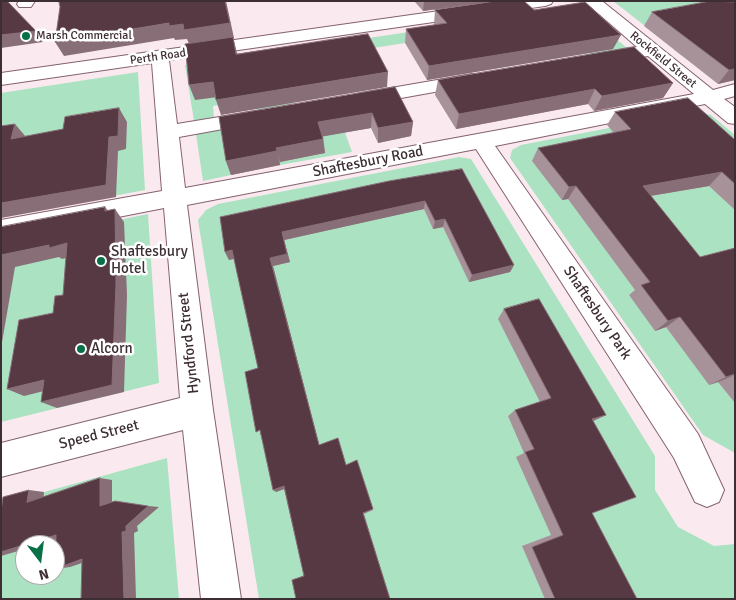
<!DOCTYPE html>
<html>
<head>
<meta charset="utf-8">
<style>
	body { margin:0 }
	#map { position:relative; width:736px; height:600px; overflow:hidden; background:#faeaef; font-family:Signika,sans-serif }
	canvas { display:block }
	.frame { position:absolute; inset:0; border:2px solid #3d2e33; pointer-events:none }
	.north { position:absolute; left:15px; top:535px; width:50px; height:50px; box-sizing:border-box; background:#fff; border:1px solid #b1abad; border-radius:50%; rotate:165deg; font-size:14px; font-weight:700; line-height:20px; text-align:center; color:#3d2e33 }
	.north::after { content:''; display:block; margin:auto; width:18px; height:22px; background:#077047; clip-path:polygon(50% 0,100% 100%,50% 72%,0 100%) }
</style>
</head>
<body>
<div id="map">
<canvas width="736" height="600"></canvas>
<div class="frame"></div>
<div class="north">N</div>
</div>
<script>
const ctx = document.querySelector('canvas').getContext('2d');
ctx.lineJoin = 'round';
function fill(path, color) {
  ctx.fillStyle = color;
  ctx.fill(path, 'evenodd');
}
function trace(path, color, width, dash) {
  ctx.strokeStyle = color;
  ctx.lineWidth = width;
  ctx.lineCap = dash ? 'butt' : 'round';
  ctx.setLineDash(dash || []);
  ctx.stroke(path);
}
function drawText(font, color, halo, rows, align = 'center') {
  ctx.font = font + ' Signika,sans-serif';
  ctx.lineWidth = 5;
  ctx.setLineDash([]);
  ctx.textBaseline = 'middle';
  ctx.strokeStyle = halo;
  ctx.fillStyle = color;
  for (const [text, x, y, turn = 0] of rows) {
    ctx.save();
    ctx.translate(x, y);
    ctx.rotate((+turn || 0) * Math.PI / 180);
    ctx.textAlign = isNaN(turn) ? turn : align;
    if (halo) ctx.strokeText(text, 0, 0);
    ctx.fillText(text, 0, 0);
    ctx.restore();
  }
}
fill(new Path2D(`
	M 613,1 L 735,1 L 735,64 L 682,56 L 673,49 L 697,44 L 645,26 Z
	M 579,7 L 627,48 L 590,55 L 575,39 L 579,16 L 193,76 L 288,85 L 293,104 L 258,110 L 255,99 L 213,106 L 214,118 L 194,121 L 185,65 Z
	M 138,72 L 145,190 L 1,217 L 1,93 Z
	M 697,111 L 711,115 L 735,135 L 735,453 L 703,435 L 510,158 L 512,150 L 521,145 Z
	M 302,124 L 343,127 L 352,152 L 280,165 L 280,162 L 321,154 L 324,150 Z
	M 223,129 L 231,175 L 203,181 L 196,134 Z
	M 459,157 L 471,159 L 655,456 L 655,490 L 678,527 L 714,546 L 735,544 L 735,599 L 259,599 L 198,220 L 206,210 L 218,204 Z
	M 148,214 L 159,383 L 1,422 L 1,244 Z
	M 167,458 L 179,599 L 1,599 L 1,504 ZM 25,545 L 55,545 L 55,575 L 25,575 Z`), '#abe2c2');
const minor = new Path2D(`
	M 19,1 L 35,1 L 31,7 L 19,7 L 17,4 Z
	M 510,1 L 553,1 L 551,4 L 545,6 L 169,60 L 177,124 L 256,111 L 263,112 L 266,117 L 263,122 L 256,123 L 179,137 L 185,188 L 694,94 L 648,56 L 604,63 L 598,62 L 595,58 L 598,54 L 637,47 L 584,1 L 602,1 L 713,90 L 735,84 L 735,96 L 724,99 L 735,107 L 735,124 L 728,123 L 705,104 L 495,146 L 698,434 L 724,490 L 719,502 L 707,507 L 695,502 L 674,458 L 476,149 L 187,205 L 213,410 L 241,599 L 201,599 L 183,430 L 1,477 L 1,443 L 180,398 L 164,208 L 1,240 L 1,220 L 162,191 L 152,63 L 1,85 L 1,73 Z
	M 472,74 L 479,76 L 481,80 L 479,84 L 362,105 L 355,103 L 352,99 L 355,95 L 362,93 Z`);
trace(minor, '#84626e', 2);
fill(minor, '#fff');
fill(new Path2D(`
	M 414,1 L 495,1 L 423,11 Z
	M 735,2 L 735,80 L 718,84 L 644,26 L 652,12 Z
	M 435,10 L 534,10 L 613,49 L 427,80 L 405,43 L 406,29 L 434,25 L 434,24 Z
	M 438,80 L 673,83 L 663,98 L 594,111 L 588,104 L 456,129 L 435,95 Z
	M 395,87 L 413,122 L 411,136 L 378,143 L 371,128 L 323,136 L 325,153 L 280,162 L 280,165 L 231,175 L 226,161 Z
	M 615,112 L 735,140 L 735,210 L 709,186 L 650,196 L 700,257 L 735,248 L 735,403 L 718,382 L 709,385 L 666,327 L 655,331 L 629,295 L 635,290 L 568,199 L 562,200 L 532,161 L 538,148 L 614,133 L 607,125 Z
	M 462,169 L 514,265 L 510,272 L 469,282 L 443,227 L 433,229 L 424,209 L 284,240 L 290,262 L 273,266 L 319,445 L 346,465 L 373,509 L 373,510 L 364,514 L 390,599 L 292,580 L 304,575 L 284,489 L 276,492 L 261,435 L 260,435 L 258,368 L 234,259 L 229,260 L 225,252 Z
	M 504,309 L 606,415 L 593,421 L 592,513 L 637,599 L 545,599 L 522,546 L 551,535 L 516,457 L 524,453 L 508,416 L 515,410 L 540,402 L 498,319 Z`), '#a8929a');
fill(new Path2D(`
	M 226,1 L 234,38 L 233,38 L 241,68 L 189,44 L 187,39 L 175,40 L 174,38 L 64,56 L 55,42 L 169,23 Z
	M 424,1 L 495,1 L 423,11 Z
	M 36,31 L 43,42 L 1,48 L 1,35 Z
	M 621,35 L 613,49 L 427,80 L 429,66 Z
	M 735,69 L 735,80 L 718,84 L 729,70 Z
	M 388,72 L 387,87 L 221,115 L 216,100 Z
	M 213,82 L 218,97 L 195,100 L 189,85 Z
	M 673,83 L 663,98 L 594,111 L 602,96 Z
	M 595,89 L 588,104 L 456,129 L 459,114 Z
	M 119,108 L 127,122 L 126,149 L 118,151 L 116,197 L 1,218 L 1,203 L 109,137 Z
	M 372,113 L 371,128 L 320,137 L 318,122 Z
	M 413,122 L 411,136 L 378,143 L 378,128 Z
	M 15,124 L 26,137 L 11,139 Z
	M 323,139 L 325,153 L 280,162 L 276,148 Z
	M 277,151 L 280,165 L 231,175 L 226,161 Z
	M 722,172 L 709,186 L 632,199 L 643,186 Z
	M 576,186 L 568,199 L 562,200 L 569,187 Z
	M 425,201 L 424,209 L 284,240 L 290,262 L 273,266 L 320,448 L 319,445 L 270,258 L 282,232 Z
	M 105,207 L 115,219 L 115,209 L 124,222 L 127,295 L 124,392 L 57,408 L 41,402 L 105,211 Z
	M 445,219 L 443,227 L 433,229 L 435,221 Z
	M 67,243 L 79,255 L 62,259 L 59,257 L 15,267 L 1,348 L 1,255 L 49,245 Z
	M 232,250 L 236,258 L 229,260 L 225,252 Z
	M 514,265 L 510,272 L 469,282 L 472,275 Z
	M 680,317 L 666,327 L 655,331 L 668,321 Z
	M 735,375 L 718,382 L 709,385 L 726,377 Z
	M 44,380 L 60,387 L 24,396 L 7,389 Z
	M 606,415 L 593,421 L 592,419 Z
	M 100,478 L 112,480 L 112,507 L 100,506 Z
	M 284,486 L 287,488 L 276,492 L 273,490 Z
	M 29,490 L 44,492 L 43,504 L 27,502 Z
	M 148,506 L 159,507 L 137,526 L 138,531 L 134,533 L 136,599 L 124,599 L 122,532 L 126,526 Z
	M 56,535 L 71,535 L 37,545 L 25,545 L 25,549 L 1,556 L 1,552 Z
	M 97,558 L 70,567 L 55,569 L 82,559 Z`), '#886e77');
const building = new Path2D(`
	M 1,1 L 7,1 L 36,31 L 1,35 Z
	M 59,1 L 225,1 L 230,23 L 184,30 L 183,24 L 169,26 L 169,23 L 55,42 L 60,7 Z
	M 496,1 L 524,1 L 534,10 L 585,2 L 621,35 L 429,66 L 406,29 L 447,23 L 435,10 Z
	M 711,1 L 735,2 L 735,69 L 729,70 L 652,12 Z
	M 368,34 L 388,72 L 216,100 L 213,82 L 189,85 L 185,44 L 233,37 L 236,54 Z
	M 634,47 L 673,83 L 602,96 L 595,89 L 459,114 L 438,80 Z
	M 395,87 L 413,122 L 378,128 L 372,113 L 318,122 L 323,139 L 276,148 L 277,151 L 226,161 L 219,117 Z
	M 688,98 L 735,140 L 735,184 L 722,172 L 643,186 L 700,257 L 735,248 L 735,374 L 726,377 L 680,317 L 668,321 L 641,285 L 650,282 L 576,186 L 569,187 L 538,148 L 631,129 L 615,112 Z
	M 119,108 L 118,136 L 109,137 L 106,185 L 1,203 L 1,126 L 15,124 L 11,139 L 63,129 L 65,117 Z
	M 462,169 L 514,265 L 472,275 L 445,219 L 435,221 L 425,201 L 282,232 L 287,254 L 270,258 L 319,445 L 338,438 L 346,465 L 357,460 L 373,509 L 363,513 L 390,599 L 296,599 L 292,580 L 304,576 L 284,486 L 273,490 L 260,430 L 256,432 L 245,372 L 258,368 L 232,250 L 225,252 L 220,217 L 389,181 Z
	M 105,207 L 105,211 L 115,209 L 116,284 L 112,385 L 41,402 L 44,380 L 7,389 L 19,320 L 53,313 L 55,296 L 63,295 L 67,243 L 49,248 L 49,245 L 1,255 L 1,227 Z
	M 539,299 L 606,415 L 592,419 L 636,497 L 592,513 L 637,599 L 555,599 L 532,547 L 563,535 L 525,452 L 534,449 L 515,410 L 551,398 L 504,309 Z
	M 100,478 L 100,506 L 115,501 L 148,506 L 126,526 L 126,531 L 122,532 L 124,599 L 81,599 L 82,559 L 55,569 L 56,535 L 1,552 L 1,511 L 3,497 L 29,490 L 27,502 Z`);
fill(building, '#573944');
trace(building, '#886e77', 1);
for (const [x, y, r, color] of [
	[26,36,5,"#077047"],
	[101,261,5,"#077047"],
	[81,349,5,"#077047"]
]) {
  const dot = new Path2D();
  dot.arc(x, y, r, 0, 2 * Math.PI);
  ctx.fillStyle = color;
  ctx.fill(dot);
  trace(dot, '#fff', 2);
}
drawText('12px', '#3d2e33', '#fff', [
	["Marsh Commercial",36,36]
], 'left');
drawText('12px', '#3d2e33', '#fff', [
	["Perth Road",158,57,-8],
	["Rockfield Street",663,60,39]
]);
drawText('15px', '#3d2e33', '#fff', [
	["Shaftesbury Road",368,162,-11],
	["Shaftesbury Park",597,313,56],
	["Hyndford Street",189,343,-96],
	["Speed Street",99,435,-14]
]);
drawText('15px', '#3d2e33', '#fff', [
	["Shaftesbury",111,252],
	["Hotel",111,269],
	["Alcorn",91,349]
], 'left');
</script>
</body>
</html>
